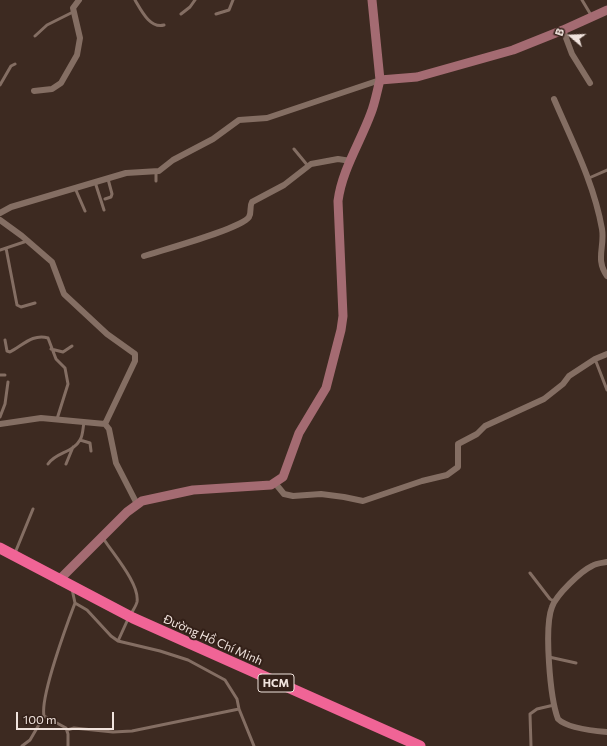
<!DOCTYPE html>
<html>
<head>
<meta charset="utf-8">
<style>
	body { margin:0 }
	#map { position:relative; width:607px; height:746px; overflow:hidden; background:#3d2a21; font-family:Commissioner,sans-serif }
	canvas { display:block }
	.north { position:absolute; left:551px; top:16px; width:40px; height:40px; -webkit-text-stroke:3px #332018; paint-order:stroke; rotate:289deg; font-size:11px; font-weight:700; line-height:16px; text-align:center; color:#f0e3dd }
	.north::after { content:''; display:block; margin:auto; width:14px; height:18px; background:#f0e3dd; clip-path:polygon(50% 0,100% 100%,50% 72%,0 100%) }
	.scale { position:absolute; left:16px; top:712px; width:98px; height:18px; box-sizing:border-box; border:2px solid #f0e3dd; border-top:0; padding-left:5px; font-size:12px; line-height:14px; white-space:nowrap; color:#f0e3dd; -webkit-text-stroke:3px #332018; paint-order:stroke }
</style>
</head>
<body>
<div id="map">
<canvas width="607" height="746"></canvas>
<div class="north">B</div>
<div class="scale">100 m</div>
</div>
<script>
const ctx = document.querySelector('canvas').getContext('2d');
ctx.lineJoin = 'round';
function trace(path, color, width, dash) {
  ctx.strokeStyle = color;
  ctx.lineWidth = width;
  ctx.lineCap = dash ? 'butt' : 'round';
  ctx.setLineDash(dash || []);
  ctx.stroke(path);
}
function drawText(font, color, halo, rows, align = 'center') {
  ctx.font = font + ' Commissioner,sans-serif';
  ctx.lineWidth = 4;
  ctx.setLineDash([]);
  ctx.textBaseline = 'middle';
  ctx.strokeStyle = halo;
  ctx.fillStyle = color;
  for (const [text, x, y, turn = 0] of rows) {
    ctx.save();
    ctx.translate(x, y);
    ctx.rotate((+turn || 0) * Math.PI / 180);
    ctx.textAlign = isNaN(turn) ? turn : align;
    if (halo) ctx.strokeText(text, 0, 0);
    ctx.fillText(text, 0, 0);
    ctx.restore();
  }
}
trace(new Path2D(`
	M 135,0 C 141,10 150,29 164,25
	M 582,0 L 591,15
	M 181,14 L 190,7 L 195,0
	M 216,14 L 229,10 L 233,0
	M 35,36 L 47,25 L 73,12
	M 0,85 L 11,66 L 15,64
	M 294,149 L 308,166
	M 589,178 L 607,170
	M 156,181 L 156,172
	M 95,182 L 104,210
	M 75,188 L 85,211
	M 105,199 L 111,197 L 112,194 L 108,179
	M 6,248 L 17,305 L 21,307 L 35,303
	M 0,250 L 27,241
	M 5,340 L 7,351 L 10,352 C 22,346 33,333 48,338 L 56,359 L 65,368 L 68,384 L 57,419
	M 51,349 L 63,352 L 72,346
	M 595,359 L 607,390
	M 0,375 L 5,375
	M 0,417 L 5,404 L 8,382
	M 80,440 L 90,443 L 91,451
	M 48,464 C 56,452 73,453 80,440 C 83,436 83,427 84,422
	M 66,464 L 73,447
	M 103,538 C 113,554 140,584 137,602 C 136,606 133,610 131,614
	M 15,553 L 33,509
	M 530,573 L 550,599 L 554,601
	M 75,603 L 87,610 L 111,636 L 118,641 L 160,651 L 188,660 L 225,680 L 237,699 L 239,709
	M 118,641 L 128,619
	M 549,657 L 576,663
	M 67,730 L 74,728 L 113,732 L 132,731 L 239,709 L 254,746
	M 22,746 L 30,740 L 44,716
	M 68,746 L 68,734 L 66,728 L 44,716 C 40,697 67,624 75,603 L 72,589
	M 531,746 L 530,714 L 537,709 L 554,705`), '#846e63', 3);
trace(new Path2D(`
	M 563,30 L 572,54 L 590,83
	M 34,91 L 52,89 L 61,83 L 77,55 L 80,38 L 73,8 L 79,0
	M 554,99 C 572,141 594,183 602,229 C 605,247 595,259 607,276
	M 0,213 L 11,207 L 126,173 L 159,171 L 173,160 L 213,139 L 239,120 L 267,118 L 380,80
	M 0,220 L 22,236 L 52,262 L 64,294 L 107,334 L 135,354 L 135,361 L 105,424
	M 144,256 C 162,250 241,229 249,217 C 252,212 249,207 252,202 L 284,185 L 311,164 L 338,159 L 351,161
	M 0,424 L 41,418 L 105,424 L 109,429 L 116,463 L 137,504
	M 275,483 L 284,494 L 293,496 L 321,494 L 344,497 L 363,501 L 422,481 L 447,475 L 458,467 L 458,444 L 477,434 L 485,426 L 544,399 L 563,384 L 569,376 L 595,359 L 607,354
	M 607,562 C 602,563 597,563 592,566 C 581,571 556,595 552,607 C 544,627 550,698 558,719 C 567,728 595,731 607,732`), '#846e63', 6);
trace(new Path2D(`
	M 372,0 L 380,80 L 417,77 L 513,50 L 563,30 L 607,10
	M 59,580 L 127,512 L 142,501 L 193,490 L 271,485 L 283,477 L 299,433 L 326,388 L 341,330 L 343,316 L 338,201 C 342,170 360,143 371,113 C 375,103 377,91 380,80`), '#a46b72', 9);
trace(new Path2D(`
	M 0,548 L 133,618 L 420,746`), '#f06496', 11);
for (const [x, y, w] of [
	[276,683,36]
]) {
  const box = new Path2D();
  box.roundRect(x - w / 2, y - 9, w, 18, 3);
  ctx.fillStyle = '#332018';
  ctx.fill(box);
  trace(box, '#f0e3dd', 1);
}
drawText('bold 11px', '#f0e3dd', null, [
	["HCM",276,683]
]);
drawText('12px', '#f0e3dd', '#332018', [
	["Đường Hồ Chí Minh",213,640,24]
]);
</script>
</body>
</html>
